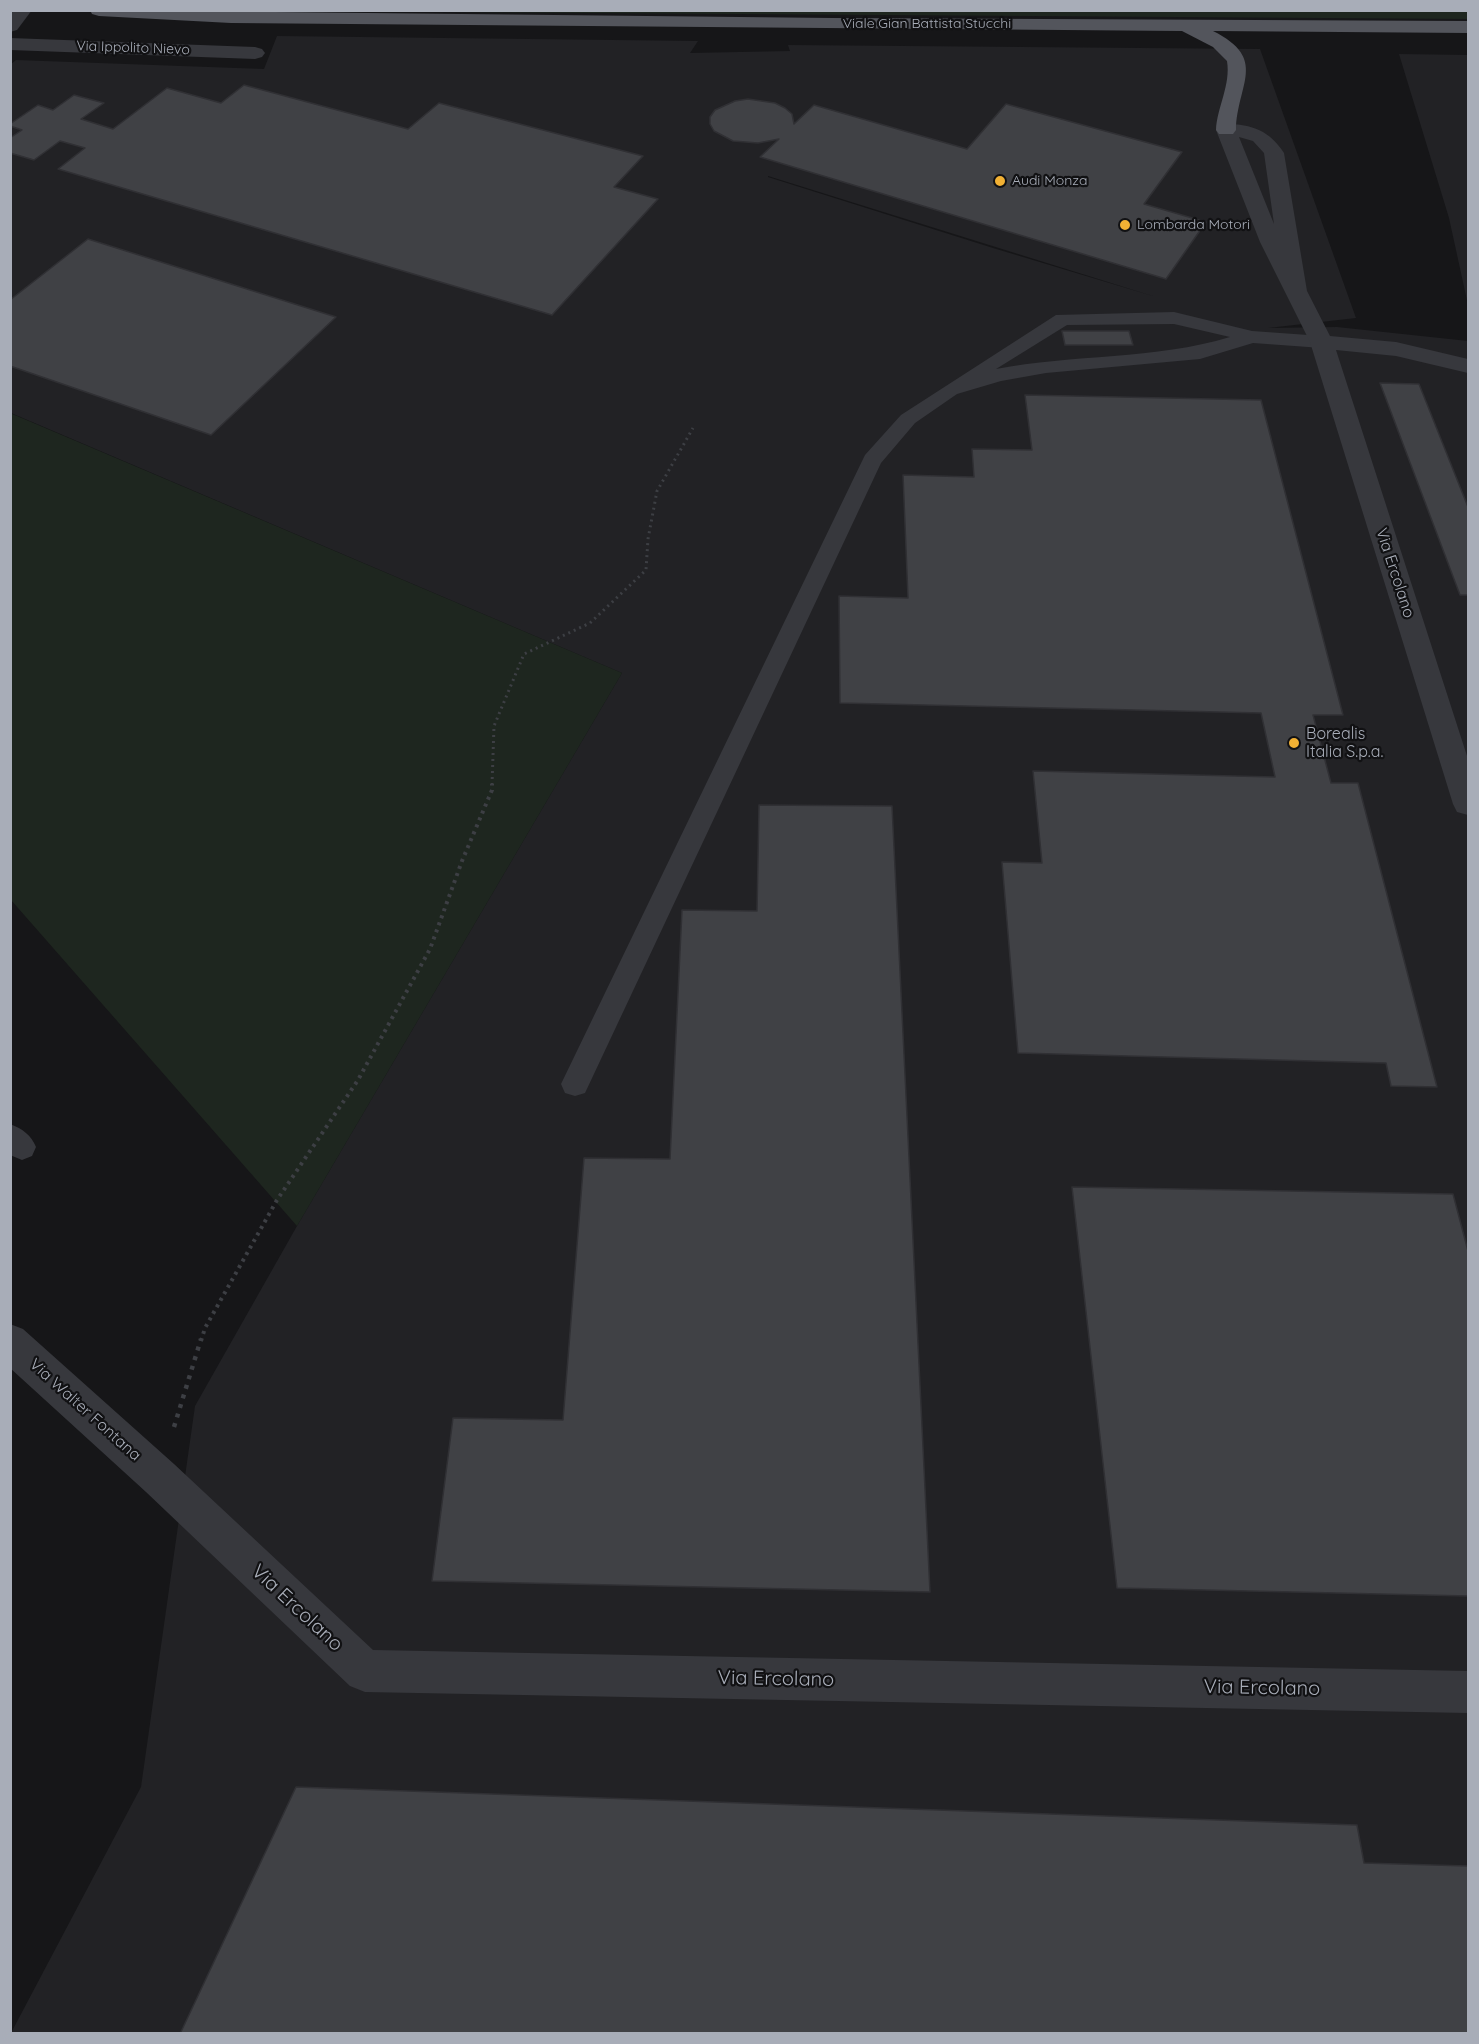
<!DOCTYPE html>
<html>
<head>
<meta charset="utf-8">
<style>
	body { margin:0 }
	#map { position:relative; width:1479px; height:2044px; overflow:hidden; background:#161618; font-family:Quicksand,sans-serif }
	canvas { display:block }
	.frame { position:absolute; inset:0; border:12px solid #a8adb8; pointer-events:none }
</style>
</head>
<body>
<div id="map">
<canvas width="1479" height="2044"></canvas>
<div class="frame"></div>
</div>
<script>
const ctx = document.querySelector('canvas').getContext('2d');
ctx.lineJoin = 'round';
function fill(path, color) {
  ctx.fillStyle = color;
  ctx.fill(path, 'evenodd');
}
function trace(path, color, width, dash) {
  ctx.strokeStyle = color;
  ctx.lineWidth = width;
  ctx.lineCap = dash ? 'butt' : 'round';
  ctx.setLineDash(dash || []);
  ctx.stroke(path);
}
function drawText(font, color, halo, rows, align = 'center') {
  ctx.font = font + ' Quicksand,sans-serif';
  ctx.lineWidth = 4.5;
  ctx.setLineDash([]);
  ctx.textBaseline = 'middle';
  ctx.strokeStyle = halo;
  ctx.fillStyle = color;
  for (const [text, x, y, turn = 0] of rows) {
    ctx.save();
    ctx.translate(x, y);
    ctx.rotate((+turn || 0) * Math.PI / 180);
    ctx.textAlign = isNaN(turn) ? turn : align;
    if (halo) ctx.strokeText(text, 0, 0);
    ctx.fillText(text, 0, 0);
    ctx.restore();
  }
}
fill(new Path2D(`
	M 277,36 L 698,41 L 690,53 L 790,51 L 788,45 L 1260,49 L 1356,318 L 1268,328 L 1337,327 L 1468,341 L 1468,2033 L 11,2033 L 141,1787 L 195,1406 L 297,1226 L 622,673 L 11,413 L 10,65 L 16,60 L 264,69 ZM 768,177 L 768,176 L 1156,297 L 993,248 Z
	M 1399,54 L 1468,55 L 1468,305 L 1449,218 Z`), '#222225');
fill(new Path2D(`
	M 1468,10 L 1468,19 L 296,11 L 296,10 Z
	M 10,413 L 622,673 L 297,1226 L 11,900 Z`), '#1e261f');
const building = new Path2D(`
	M 244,85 L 408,129 L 439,103 L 643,156 L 614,187 L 658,199 L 552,315 L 58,169 L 85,148 L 60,141 L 34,160 L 10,153 L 10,138 L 22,130 L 10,126 L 10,124 L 38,105 L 53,110 L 74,95 L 104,103 L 81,119 L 113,129 L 167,88 L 221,103 Z
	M 748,99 L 775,103 L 785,108 L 792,114 L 794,124 L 814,105 L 967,149 L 1006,104 L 1182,152 L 1144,204 L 1206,222 L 1166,279 L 760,157 L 779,139 L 758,143 L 733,141 L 714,131 L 710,124 L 710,117 L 715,110 L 735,101 Z
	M 88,239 L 336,317 L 211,435 L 10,366 L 10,300 Z
	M 1062,331 L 1129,331 L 1133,345 L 1065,345 Z
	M 1380,383 L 1419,384 L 1468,507 L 1468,595 L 1460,595 Z
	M 1025,395 L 1261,400 L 1343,715 L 1313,715 L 1331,783 L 1358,783 L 1437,1087 L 1391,1086 L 1386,1063 L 1018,1053 L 1002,862 L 1042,863 L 1033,771 L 1275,777 L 1261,713 L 840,703 L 839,596 L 908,598 L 903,475 L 974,477 L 972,449 L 1032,450 Z
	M 759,805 L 892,806 L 930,1592 L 432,1581 L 453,1418 L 563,1420 L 584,1158 L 670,1159 L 682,910 L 757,911 Z
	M 1072,1187 L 1453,1194 L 1468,1251 L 1468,1596 L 1117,1588 Z
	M 296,1787 L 1357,1825 L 1364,1863 L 1468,1866 L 1468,2034 L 180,2034 Z`);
fill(building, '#404145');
trace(building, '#303034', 1.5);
trace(new Path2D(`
	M 492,785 L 494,726 L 524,654 L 590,623 L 646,570 L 648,539 L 657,491 L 693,428`), '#3d3f44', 3, [2, 4]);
trace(new Path2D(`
	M 201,1341 L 205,1328 L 277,1200 L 358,1080 L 430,949 L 462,861 L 492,790 L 492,784`), '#3d3f44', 4, [3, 4.5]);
trace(new Path2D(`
	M 174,1427 L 201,1339`), '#3d3f44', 4.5, [4, 6]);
fill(new Path2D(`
	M 1174,312 L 1252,331 L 1322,336 L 1329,338 L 1332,342 L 1329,346 L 1322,348 L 1253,343 L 1200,359 L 1046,373 L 1001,381 L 957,394 L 915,423 L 881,463 L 585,1093 L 575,1096 L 565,1093 L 561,1084 L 865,455 L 901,415 L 1056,315 ZM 1174,324 L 1230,337 C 1155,360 1073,354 996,369 L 1067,325 Z
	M 10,1124 C 23,1129 31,1135 36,1147 L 32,1156 L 22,1160 L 10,1155 Z`), '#37383d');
fill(new Path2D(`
	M 13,10 L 32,10 L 17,30 L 10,32 L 10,13 Z
	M 10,38 L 255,47 L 262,49 L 265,53 L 262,57 L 255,59 L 10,50 Z
	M 1226,124 C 1252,124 1270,131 1284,153 L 1307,291 L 1330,336 L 1396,342 L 1468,359 L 1468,373 L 1396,356 L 1336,350 L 1468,759 L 1468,815 L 1457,812 L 1453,804 L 1310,342 L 1260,242 L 1216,130 L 1219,126 ZM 1239,137 L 1253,141 L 1264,153 L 1274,224 Z
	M 10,1324 L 23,1329 L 174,1464 L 373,1650 L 1468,1671 L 1468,1713 L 365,1692 L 350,1686 L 146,1492 L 10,1368 Z`), '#37383d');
fill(new Path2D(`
	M 90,10 L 833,18 L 1468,21 L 1468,33 L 1213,31 C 1269,59 1237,84 1236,130 L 1233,134 L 1219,134 L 1216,130 C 1217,107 1231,85 1227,61 L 1213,47 L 1182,31 L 231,23 L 99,16 L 92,14 Z`), '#53555c');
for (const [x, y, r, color] of [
	[1000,181,6,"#f2b134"],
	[1125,225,6,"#f2b134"],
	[1294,743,6,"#f2b134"]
]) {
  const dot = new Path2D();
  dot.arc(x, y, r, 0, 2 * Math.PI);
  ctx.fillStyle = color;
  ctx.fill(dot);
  trace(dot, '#111113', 2);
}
drawText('14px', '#a8adb8', '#111113', [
	["Viale Gian Battista Stucchi",927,24],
	["Via Ippolito Nievo",133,48,2]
]);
drawText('14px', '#a8adb8', '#111113', [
	["Audi Monza",1012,181],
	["Lombarda Motori",1137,225]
], 'left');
drawText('16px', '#a8adb8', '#111113', [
	["Via Ercolano",1395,573,72],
	["Via Walter Fontana",85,1410,42]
]);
drawText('16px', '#a8adb8', '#111113', [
	["Borealis",1306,734],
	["Italia S.p.a.",1306,752]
], 'left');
drawText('20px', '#a8adb8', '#111113', [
	["Via Ercolano",297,1608,43],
	["Via Ercolano",776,1679,1],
	["Via Ercolano",1262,1688,1]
]);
</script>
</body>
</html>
